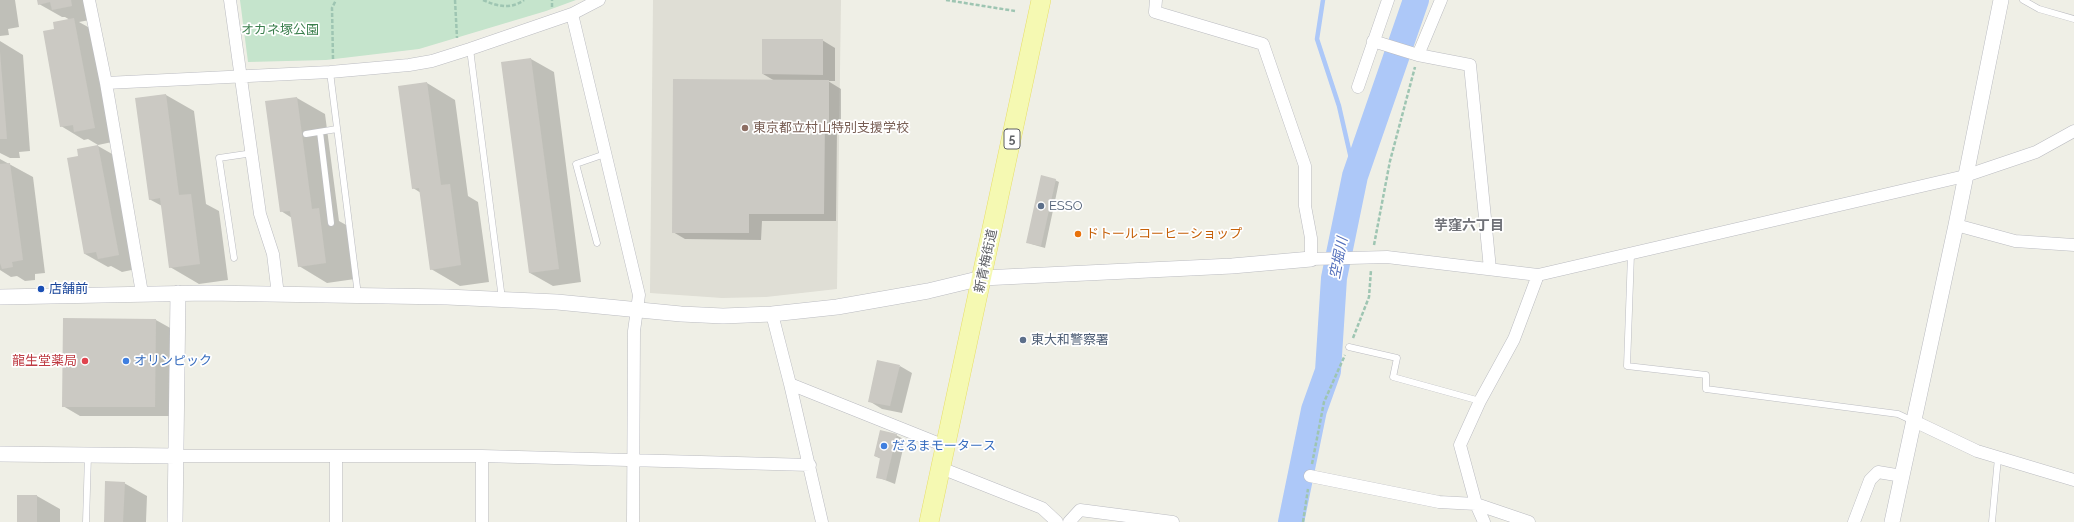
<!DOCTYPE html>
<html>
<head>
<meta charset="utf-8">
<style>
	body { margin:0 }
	canvas { display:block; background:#efefe6 }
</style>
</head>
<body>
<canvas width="2074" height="522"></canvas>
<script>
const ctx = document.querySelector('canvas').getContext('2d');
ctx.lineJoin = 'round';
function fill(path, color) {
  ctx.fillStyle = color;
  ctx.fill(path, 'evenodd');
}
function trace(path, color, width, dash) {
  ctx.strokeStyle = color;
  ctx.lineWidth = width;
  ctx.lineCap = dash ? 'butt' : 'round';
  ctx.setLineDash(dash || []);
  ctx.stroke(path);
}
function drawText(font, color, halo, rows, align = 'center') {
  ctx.font = font + ' Raleway,"Noto Sans JP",sans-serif';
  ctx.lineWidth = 3.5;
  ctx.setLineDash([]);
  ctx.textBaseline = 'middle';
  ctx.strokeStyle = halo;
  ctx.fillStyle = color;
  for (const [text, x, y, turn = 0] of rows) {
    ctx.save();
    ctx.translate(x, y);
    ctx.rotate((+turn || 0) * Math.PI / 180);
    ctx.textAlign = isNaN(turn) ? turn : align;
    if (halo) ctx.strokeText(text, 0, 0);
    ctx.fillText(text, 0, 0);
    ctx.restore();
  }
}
fill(new Path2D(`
	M 653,0 L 841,0 L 837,289 L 766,297 L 722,298 L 650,293 Z`), '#dfded5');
fill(new Path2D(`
	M 240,0 L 576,0 L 546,11 L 419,49 L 326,60 L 248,62 Z`), '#c5e4cc');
fill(new Path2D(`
	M 0,0 L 15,0 L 19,27 L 8,29 L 9,35 L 0,36 Z
	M 38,0 L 91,0 L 95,19 L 79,22 L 97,32 L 117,141 L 98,145 L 88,139 L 84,140 L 61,126 L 55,30 L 70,20 L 65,17 L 62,17 L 39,4 Z
	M 822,40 L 835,48 L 835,81 L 828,81 L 841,89 L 841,128 L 837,128 L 836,221 L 762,221 L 761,240 L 685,239 L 673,232 L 775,81 L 763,74 Z
	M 0,41 L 23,55 L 30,151 L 19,152 L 20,158 L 10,158 L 0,153 Z
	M 531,59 L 554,72 L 581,282 L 553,286 L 530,273 L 502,63 Z
	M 427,83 L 455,100 L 468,196 L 478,202 L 489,282 L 460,286 L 431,269 L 421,193 L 413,188 Z
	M 166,95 L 194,111 L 206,204 L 219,211 L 228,280 L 199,284 L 170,267 L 162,206 L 149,199 Z
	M 297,98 L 325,114 L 339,221 L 348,226 L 355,279 L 327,283 L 299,266 L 292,218 L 281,211 Z
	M 98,146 L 121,159 L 141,268 L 122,272 L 111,266 L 108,267 L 85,254 L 79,157 Z
	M 0,159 L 33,177 L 45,273 L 35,274 L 35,280 L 25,281 L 17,276 L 11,277 L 0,270 Z
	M 1055,180 L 1059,182 L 1045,248 L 1031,244 L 1027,242 Z
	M 156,320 L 172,329 L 172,416 L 80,416 L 63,406 Z
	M 900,366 L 912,373 L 902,413 L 882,409 L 869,401 Z
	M 896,435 L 905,440 L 895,484 L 877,477 L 881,459 L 875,456 Z
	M 124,483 L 147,496 L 146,522 L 105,522 Z
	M 18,496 L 37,496 L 60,509 L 60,522 L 18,522 Z`), '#0003');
trace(new Path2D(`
	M 1323,0 L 1317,39 L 1339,106 L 1355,176`), '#adc8f8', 4.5);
trace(new Path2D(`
	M 1291,522 L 1314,410 L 1328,371 L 1334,278 L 1355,176 L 1416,0`), '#adc8f8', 26);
fill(new Path2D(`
	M 37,0 L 71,0 L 72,6 L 52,10 L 50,2 L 38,5 Z
	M 74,18 L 95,128 L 74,132 L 73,125 L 60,127 L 43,31 L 54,29 L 53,22 Z
	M 762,39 L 823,39 L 823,75 L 762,74 Z
	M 0,52 L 7,139 L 0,139 Z
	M 531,58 L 559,269 L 529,273 L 501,62 Z
	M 673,79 L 829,80 L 829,122 L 825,122 L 824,214 L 749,214 L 749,233 L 672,233 Z
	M 427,82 L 441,185 L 450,184 L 461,265 L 430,270 L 419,188 L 412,189 L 398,86 Z
	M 166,94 L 179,195 L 191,194 L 200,264 L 169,268 L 160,198 L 149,200 L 135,98 Z
	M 297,97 L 312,209 L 319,208 L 326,263 L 298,267 L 290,211 L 280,212 L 265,101 Z
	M 98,145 L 119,255 L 98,259 L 96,252 L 84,254 L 67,158 L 78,156 L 77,149 Z
	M 10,163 L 23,260 L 12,262 L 13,267 L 2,269 L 0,263 L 0,164 Z
	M 1041,175 L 1056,179 L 1041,246 L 1026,243 Z
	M 63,318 L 156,319 L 155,407 L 62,407 Z
	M 877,360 L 900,365 L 890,406 L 868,402 Z
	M 880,430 L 897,434 L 886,480 L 876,478 L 880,458 L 874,456 Z
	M 105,481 L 125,482 L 123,522 L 104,522 Z
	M 17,495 L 37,495 L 37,522 L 17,522 Z`), '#cbc9c3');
const service = new Path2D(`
	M 2023,0 L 2039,9 L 2074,19
	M 470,49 L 502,299
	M 330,72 L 358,295
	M 320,132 L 331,223
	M 306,134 L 337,129
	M 597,243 L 576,164 L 605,154
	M 1631,254 L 1627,366 L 1706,375 L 1706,389 L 1898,414 L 1913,421
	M 234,258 L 219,158 L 253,153
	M 1349,347 L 1397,358 L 1393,377 L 1480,401
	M 86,522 L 88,455
	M 1992,522 L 1998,458`);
const minor = new Path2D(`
	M 89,0 L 106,83 L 142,293
	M 230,0 L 260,214 L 273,254 L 278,295
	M 1156,0 L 1155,12 L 1263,44 L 1305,166 L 1305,206 L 1311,238 L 1311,259 L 1387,257 L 1538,275 L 1965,176 L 2036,152 L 2074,131
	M 572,14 L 639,295 L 634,331 L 633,522
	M 1373,41 L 1418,55 L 1470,65 L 1490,269
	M 1418,55 L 1441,0
	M 106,83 L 330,72 L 409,65 L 432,61 L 470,49 L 572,14 L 599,0
	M 1358,87 L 1388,0
	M 1956,225 L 2015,241 L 2074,245
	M 772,314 L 790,384 L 822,522
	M 790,384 L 945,446
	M 1914,421 L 1977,451 L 2074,480
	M 176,456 L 482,456 L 810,465
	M 482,456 L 482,522
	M 336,457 L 336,522
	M 941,468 L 1042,508 L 1057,522
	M 1310,476 L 1439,502 L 1476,504 L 1529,522
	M 1069,522 L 1080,510 L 1173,522
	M 1484,522 L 1476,504 L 1460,445 L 1480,401 L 1514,339 L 1538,275
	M 1854,522 L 1870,480 L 1878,472 L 1902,476`);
const tertiary = new Path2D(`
	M 0,297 L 207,293 L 447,297 L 557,302 L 681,314 L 723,316 L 772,314 L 837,307 L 928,291 L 982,278 L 1232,266 L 1311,259
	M 0,454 L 176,456
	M 175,522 L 178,293
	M 1892,522 L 1956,225 L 2001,0`);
const primary = new Path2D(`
	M 929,522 L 1041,0`);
trace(service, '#bbbcc1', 7);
trace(minor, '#bbbcc1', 13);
trace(tertiary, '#bbbcc1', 16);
trace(primary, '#e7de68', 20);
trace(new Path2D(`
	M 455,0 L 457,38
	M 483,0 C 497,6 510,10 524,0
	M 946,0 L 1015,11
	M 552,7 L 552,0
	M 333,59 L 332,8 L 336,0
	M 1374,245 L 1390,161 L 1415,67
	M 1353,338 L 1369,297 L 1371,270
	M 1312,464 L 1324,402 L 1345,355
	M 1303,522 L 1308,489`), '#9ec5b2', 2.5, [4, 2]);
trace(service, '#fff', 6);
trace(minor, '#fff', 12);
trace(tertiary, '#fff', 15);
trace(primary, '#f5f9b2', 19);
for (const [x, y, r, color] of [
	[745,128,4,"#8d6e63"],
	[1041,206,4,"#5c6f8a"],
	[1078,234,4,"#e8710a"],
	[41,289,4,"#1a4fb4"],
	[1023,340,4,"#5c6f8a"],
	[85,361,4,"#e0444e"],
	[126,361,4,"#3f7fe0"],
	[884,446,4,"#3f7fe0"]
]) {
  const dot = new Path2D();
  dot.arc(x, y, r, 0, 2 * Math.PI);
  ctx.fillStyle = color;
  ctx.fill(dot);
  trace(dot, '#fff', 1.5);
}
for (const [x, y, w] of [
	[1012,139,16]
]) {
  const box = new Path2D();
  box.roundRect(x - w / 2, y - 10, w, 20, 3);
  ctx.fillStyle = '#fff';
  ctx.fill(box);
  trace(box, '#5e6065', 1);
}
drawText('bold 12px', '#5e6065', null, [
	["5",1012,139]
]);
drawText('13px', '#3b7f4d', '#fff', [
	["オカネ塚公園",280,30]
]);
drawText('13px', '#785e54', '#fff', [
	["東京都立村山特別支援学校",753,128]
], 'left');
drawText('13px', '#4e5e75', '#fff', [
	["ESSO",1049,206],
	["東大和警察署",1031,340]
], 'left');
drawText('13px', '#c56008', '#fff', [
	["ドトールコーヒーショップ",1086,234]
], 'left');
drawText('13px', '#5e6065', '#fff', [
	["新青梅街道",986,261,-78]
]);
drawText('13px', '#164399', '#fff', [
	["店舗前",49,289]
], 'left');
drawText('13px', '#be3a42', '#fff', [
	["龍生堂薬局",77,361]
], 'right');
drawText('13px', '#366cbe', '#fff', [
	["オリンピック",134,361],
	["だるまモータース",892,446]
], 'left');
drawText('bold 14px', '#6f7177', '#fff', [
	["芋窪六丁目",1469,226]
]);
drawText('italic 14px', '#516ebb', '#fff', [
	["空堀川",1339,258,-79]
]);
</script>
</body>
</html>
